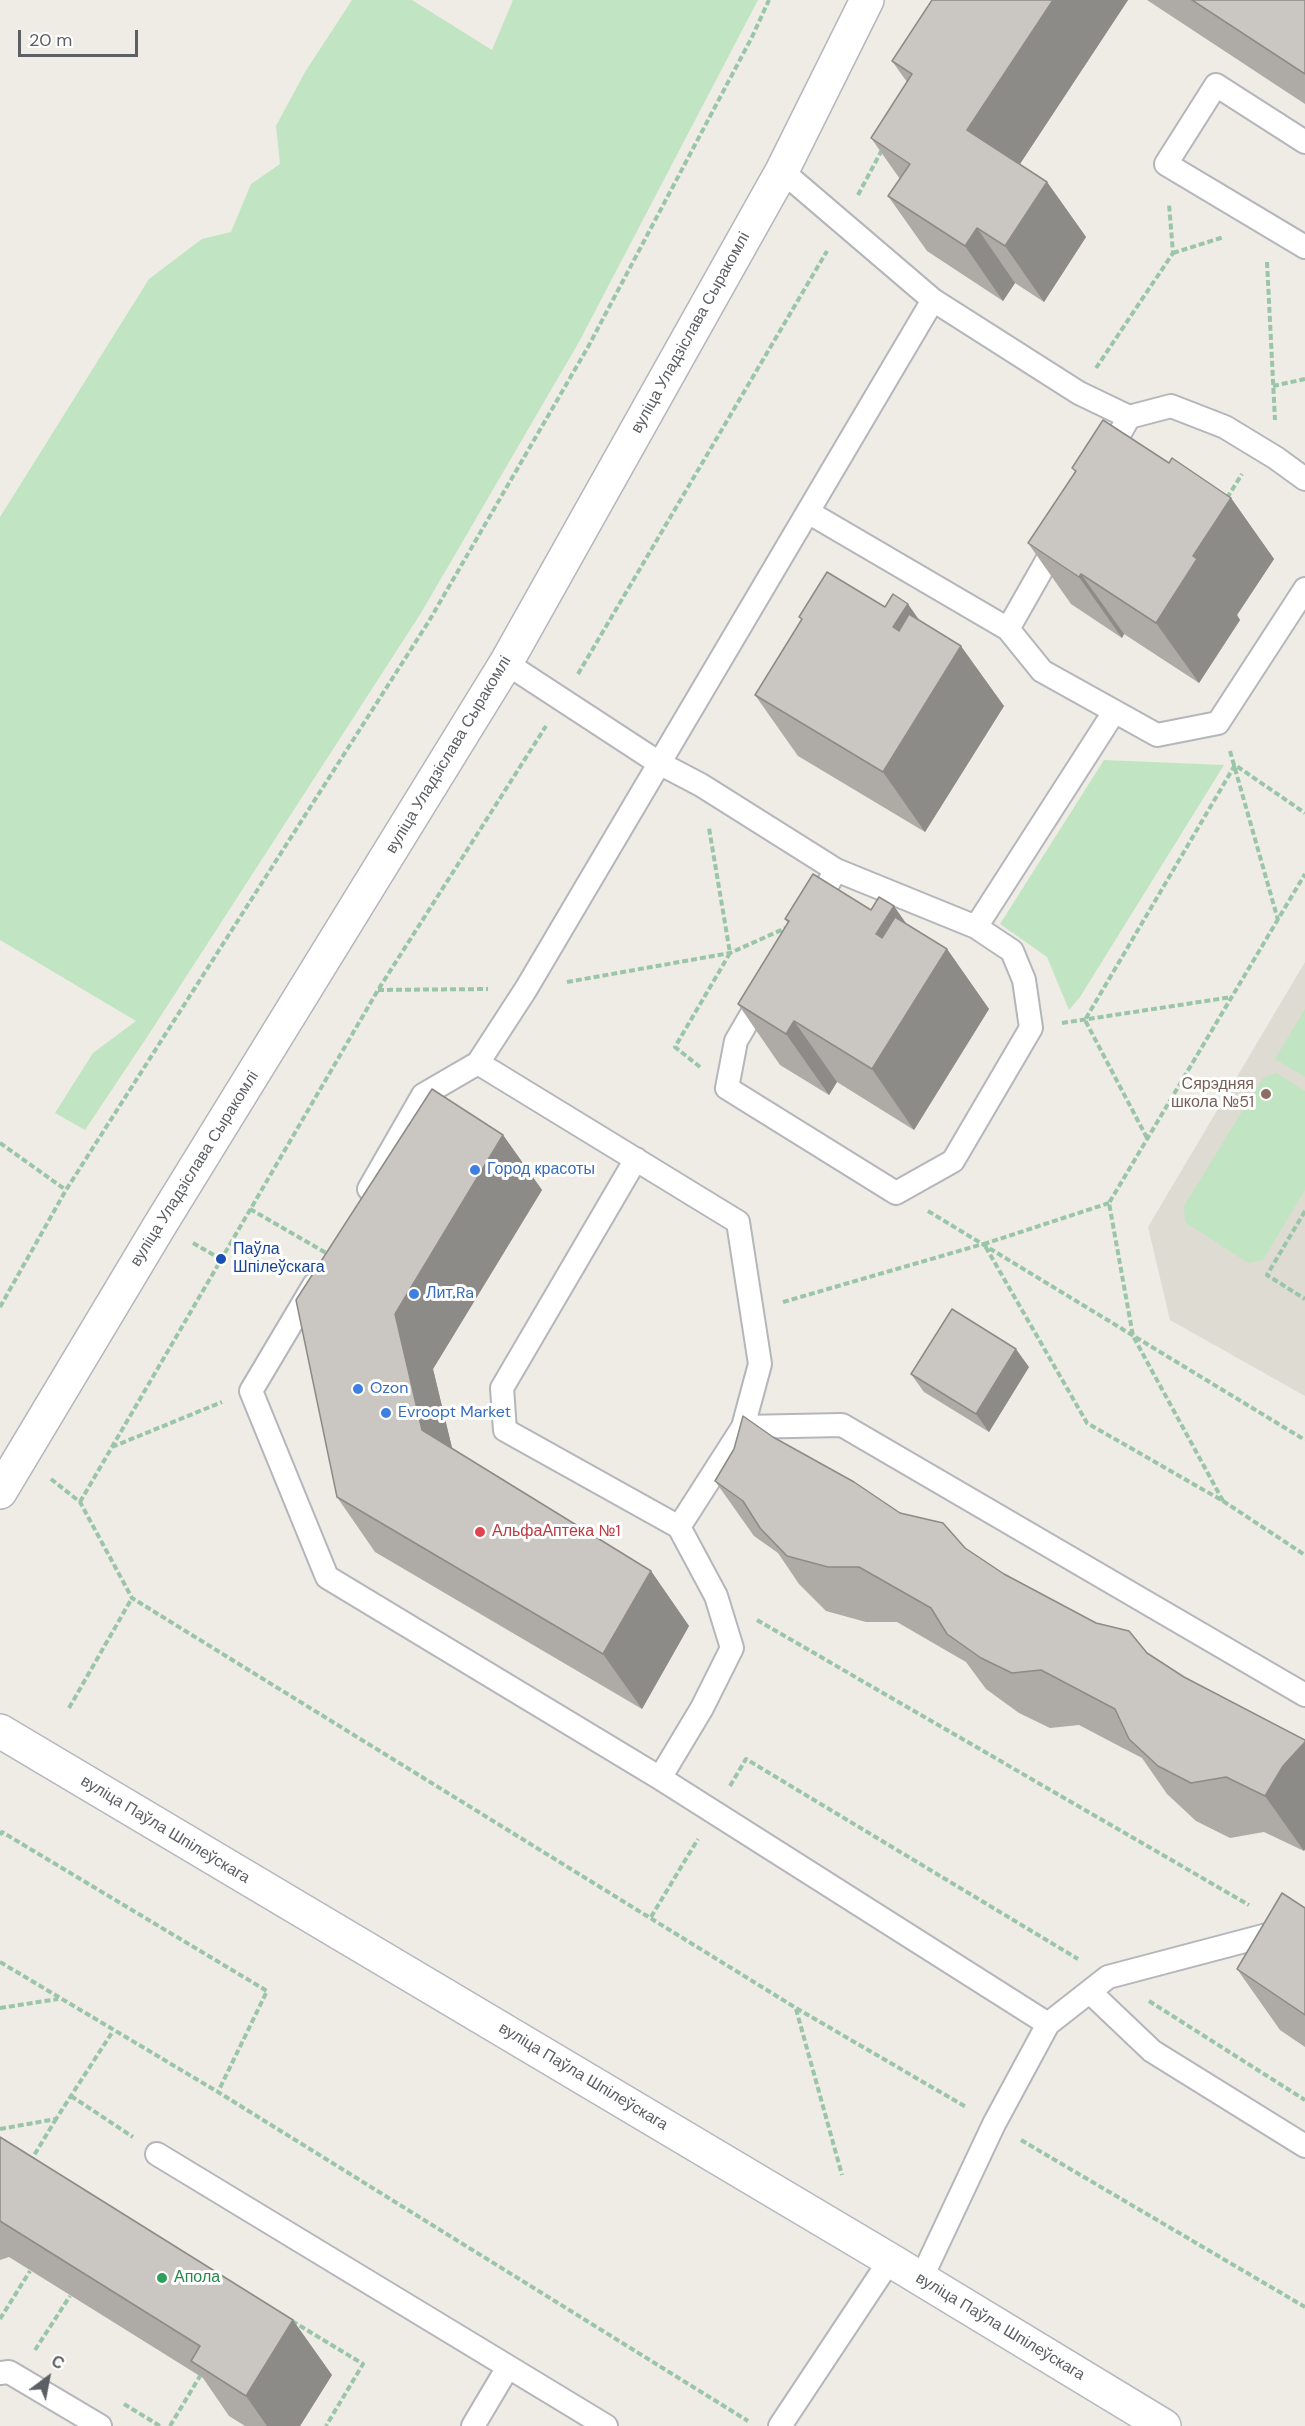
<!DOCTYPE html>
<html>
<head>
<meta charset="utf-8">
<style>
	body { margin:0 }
	#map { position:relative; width:1305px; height:2426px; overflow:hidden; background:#eeece4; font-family:"DM Sans",sans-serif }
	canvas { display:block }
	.north { position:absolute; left:18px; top:2348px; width:60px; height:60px; -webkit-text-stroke:4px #fff; paint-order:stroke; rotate:32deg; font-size:16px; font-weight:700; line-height:24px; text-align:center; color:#5c5f64 }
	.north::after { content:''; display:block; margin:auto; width:21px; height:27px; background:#5c5f64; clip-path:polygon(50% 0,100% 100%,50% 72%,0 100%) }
	.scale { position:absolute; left:18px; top:30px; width:120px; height:27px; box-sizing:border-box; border:3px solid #5c5f64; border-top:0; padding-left:8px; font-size:18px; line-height:21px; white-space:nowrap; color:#5c5f64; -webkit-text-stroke:4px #fff; paint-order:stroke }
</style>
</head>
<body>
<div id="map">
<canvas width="1305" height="2426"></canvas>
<div class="north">С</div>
<div class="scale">20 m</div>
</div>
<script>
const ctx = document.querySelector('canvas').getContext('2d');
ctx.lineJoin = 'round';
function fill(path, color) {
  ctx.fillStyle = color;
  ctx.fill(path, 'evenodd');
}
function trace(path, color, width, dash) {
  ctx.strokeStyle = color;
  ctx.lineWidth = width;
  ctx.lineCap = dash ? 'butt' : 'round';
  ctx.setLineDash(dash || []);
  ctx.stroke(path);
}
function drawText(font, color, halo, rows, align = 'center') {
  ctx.font = font + ' "DM Sans",sans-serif';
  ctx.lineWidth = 6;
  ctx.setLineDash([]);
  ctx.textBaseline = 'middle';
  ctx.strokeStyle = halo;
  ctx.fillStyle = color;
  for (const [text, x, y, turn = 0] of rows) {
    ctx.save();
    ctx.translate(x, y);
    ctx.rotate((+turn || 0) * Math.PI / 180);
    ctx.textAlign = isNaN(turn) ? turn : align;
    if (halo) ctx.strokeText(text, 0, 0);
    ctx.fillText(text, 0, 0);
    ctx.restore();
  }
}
fill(new Path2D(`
	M 1305,962 L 1305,1396 L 1170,1320 L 1148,1227 Z`), '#dedbd2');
fill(new Path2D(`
	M 352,0 L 412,0 L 492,50 L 513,0 L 758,0 L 579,342 L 421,613 L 151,1031 L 85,1130 L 55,1113 L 93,1053 L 136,1021 L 0,940 L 0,517 L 149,279 L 202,239 L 231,232 L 251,184 L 280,164 L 276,126 L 305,72 Z
	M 1104,760 L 1224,765 L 1080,997 L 1069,1010 L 1047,957 L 1000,924 Z
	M 1305,1009 L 1305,1077 L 1275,1059 Z
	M 1276,1073 L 1305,1091 L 1305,1190 L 1263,1260 L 1248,1263 L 1185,1222 L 1184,1206 L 1262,1079 Z`), '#c1e5c2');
const lane = new Path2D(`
	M 1305,142 L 1216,85 L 1166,164 L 1305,247
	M 782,171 L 933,300 L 1079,393 L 1129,417 L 1171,406 L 1225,427 L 1276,458 L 1305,479
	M 1106,458 L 1129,417
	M 808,512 L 1008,629
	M 1058,541 L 1008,629 L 1042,671 L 1157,735 L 1218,723 L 1305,589
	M 506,663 L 659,763 L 701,785 L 836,870 L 976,927 L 1012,951 L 1024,980 L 1031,1028 L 953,1161 L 896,1193 L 727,1088 L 736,1041 L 764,993
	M 813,910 L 836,870
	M 976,927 L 1114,712
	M 636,1159 L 502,1388 L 505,1430 L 679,1527
	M 369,1189 L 423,1095 L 478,1063
	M 314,1285 L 251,1391 L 327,1577 L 660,1778 L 1048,2024
	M 743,1427 L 760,1364 L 738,1222 L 478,1063 L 526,989 L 933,300
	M 660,1778 L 702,1708 L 732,1648 L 716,1596 L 679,1527 L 743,1427 L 842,1425 L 1305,1695
	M 1090,1992 L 1152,2051 L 1305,2146
	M 157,2154 L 606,2426
	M 921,2279 L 994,2124 L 1048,2024 L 1108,1977 L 1305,1925
	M 0,2373 L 9,2372 L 100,2426
	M 473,2426 L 508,2367
	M 780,2426 L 890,2260`);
const street = new Path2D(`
	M 0,1492 L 160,1225 L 506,663 L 782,171 L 867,0`);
const secondary = new Path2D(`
	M 0,1731 L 890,2260 L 1164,2426`);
trace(lane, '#b4b6bb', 26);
trace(street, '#b4b6bb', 36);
trace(secondary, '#b5b8be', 36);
trace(new Path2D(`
	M 858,195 L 883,148
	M 1173,253 L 1224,237
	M 1267,262 L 1275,420
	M 1096,368 L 1173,253 L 1169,204
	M 1273,386 L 1305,379
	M 1227,498 L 1242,474
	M 578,674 L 827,251
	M 1230,751 L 1278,920
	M 567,982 L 730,953 L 788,927
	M 378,990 L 488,989
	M 1062,1023 L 1232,997
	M 700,1067 L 675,1047 L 730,953 L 709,828
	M 1147,1138 L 1085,1020 L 1235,765 L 1305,813
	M 0,1143 L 66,1190
	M 1109,1203 L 984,1244 L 1087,1423 L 1223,1501 L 1133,1336 L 1109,1203 L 1305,874
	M 250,1209 L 328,1254
	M 928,1211 L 1305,1440
	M 1305,1211 L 1267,1275 L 1305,1299
	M 193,1243 L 221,1259
	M 783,1302 L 983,1244
	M 0,1307 L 66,1190 L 429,621 L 588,347 L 752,37 L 769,0
	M 112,1447 L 222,1402
	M 51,1479 L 80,1502 L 132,1598 L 796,2008 L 966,2107
	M 1223,1501 L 1305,1555
	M 80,1502 L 378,990 L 546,726
	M 757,1620 L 1249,1905
	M 69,1708 L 132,1598
	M 730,1786 L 746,1759 L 1078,1959
	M 0,1835 L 2,1832 L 267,1991 L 218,2092
	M 651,1917 L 698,1839
	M 0,1962 L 218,2092 L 748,2421
	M 1149,2001 L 1305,2100
	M 0,2008 L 58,1999
	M 796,2009 L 842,2175
	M 71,2096 L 133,2137
	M 0,2129 L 56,2119 L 113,2031
	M 1021,2140 L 1305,2307
	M 30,2162 L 56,2119
	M 0,2319 L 30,2271
	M 292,2321 L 363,2364 L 326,2426
	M 35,2350 L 70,2296
	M 124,2404 L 160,2426
	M 170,2426 L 200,2376`), '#9bc5a8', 4, [6, 3]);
trace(lane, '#fff', 22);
trace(street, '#fff', 33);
trace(secondary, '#fff', 33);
fill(new Path2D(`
	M 932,0 L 1128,0 L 1020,164 L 1047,182 L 1086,237 L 1044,302 L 1015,283 L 1003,301 L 927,251 L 888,196 L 900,179 L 871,138 L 907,82 L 892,61 Z
	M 1147,0 L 1305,0 L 1305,104 Z
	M 1169,463 L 1231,498 L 1274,559 L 1237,615 L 1240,620 L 1199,683 L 1124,634 L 1122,638 L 1071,604 L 1028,543 L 1075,472 L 1072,468 Z
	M 885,607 L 919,620 L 1004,706 L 925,832 L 798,756 L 755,695 L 802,620 L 799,617 Z
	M 785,919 L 905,923 L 947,949 L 989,1009 L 914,1130 L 837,1082 L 829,1095 L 780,1065 L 738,1004 L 788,923 Z
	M 503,1135 L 542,1190 L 433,1369 L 452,1448 L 651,1571 L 689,1626 L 642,1709 L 375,1552 L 337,1497 Z
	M 1029,1367 L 989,1432 L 924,1392 L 911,1374 Z
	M 773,1437 L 900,1513 L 965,1548 L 1004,1574 L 1147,1653 L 1184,1677 L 1305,1740 L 1305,1849 L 1304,1851 L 1264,1832 L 1230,1838 L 1196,1821 L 1167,1794 L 1142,1758 L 1079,1725 L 1050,1728 L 1019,1713 L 986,1689 L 966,1662 L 897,1622 L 866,1622 L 826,1611 L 799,1584 L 778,1553 L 754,1536 L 715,1481 Z
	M 1305,1908 L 1305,2047 L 1280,2030 L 1237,1969 Z
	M 0,2137 L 332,2375 L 300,2426 L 245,2426 L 229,2416 L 203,2378 L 9,2257 L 0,2260 Z`), '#aeaaa6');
fill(new Path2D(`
	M 1053,0 L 1128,0 L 1006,185 L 967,130 Z
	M 1047,182 L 1086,237 L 1044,302 L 1005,246 Z
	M 977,228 L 1015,283 L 1003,301 L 965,246 Z
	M 1231,498 L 1274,559 L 1237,615 L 1240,620 L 1199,683 L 1156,623 L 1193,556 Z
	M 1081,574 L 1124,634 L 1122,638 L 1079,577 Z
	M 908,604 L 950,664 L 961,646 L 1004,706 L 925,832 L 883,772 L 893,627 Z
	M 894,906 L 936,966 L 947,949 L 989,1009 L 914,1130 L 872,1069 L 876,934 Z
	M 794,1021 L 837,1082 L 829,1095 L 786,1034 Z
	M 503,1135 L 542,1190 L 433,1369 L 461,1485 L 422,1430 L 395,1314 Z
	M 1016,1349 L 1029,1367 L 989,1432 L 976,1414 Z
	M 651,1571 L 689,1626 L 642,1709 L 603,1654 Z
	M 1305,1742 L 1305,1849 L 1304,1851 L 1265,1796 L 1283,1766 Z
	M 293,2320 L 332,2375 L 300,2426 L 267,2426 L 246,2396 Z`), '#8d8b87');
const building = new Path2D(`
	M 932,0 L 1053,0 L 967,130 L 1047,182 L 1005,246 L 977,228 L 965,246 L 888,196 L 910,164 L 871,138 L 912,74 L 892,61 Z
	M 1192,0 L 1305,0 L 1305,74 Z
	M 1103,420 L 1169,463 L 1172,458 L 1231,498 L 1193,556 L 1197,559 L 1156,623 L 1081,574 L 1079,577 L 1028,543 L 1076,471 L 1072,468 Z
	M 827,572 L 885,607 L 893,594 L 908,604 L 893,627 L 899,631 L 909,614 L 961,646 L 883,772 L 755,695 L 802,619 L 799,617 Z
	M 813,874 L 871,910 L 879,897 L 894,906 L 876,934 L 882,938 L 895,917 L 947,949 L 872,1069 L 794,1021 L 786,1034 L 738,1004 L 789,921 L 785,919 Z
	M 432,1089 L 503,1135 L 395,1314 L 422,1430 L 651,1571 L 603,1654 L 337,1497 L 296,1300 Z
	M 952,1309 L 1016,1349 L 976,1414 L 911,1374 Z
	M 743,1416 L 773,1437 L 854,1482 L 900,1513 L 943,1523 L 965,1548 L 1004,1574 L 1096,1623 L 1129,1631 L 1147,1653 L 1184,1677 L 1305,1740 L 1305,1742 L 1283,1766 L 1265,1796 L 1226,1777 L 1191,1783 L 1158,1766 L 1129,1739 L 1115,1709 L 1041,1670 L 1012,1673 L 981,1658 L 947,1634 L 931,1608 L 859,1567 L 828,1567 L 787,1556 L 760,1528 L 743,1501 L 715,1481 L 734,1449 Z
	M 1282,1893 L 1305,1908 L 1305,2015 L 1237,1969 Z
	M 0,2137 L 293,2320 L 246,2396 L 191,2361 L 200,2346 L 0,2221 Z`);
fill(building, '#cac6c1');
trace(building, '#8d8b87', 1.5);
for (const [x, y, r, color] of [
	[1266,1094,6,"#8d6e63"],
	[475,1170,6,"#3f7fe0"],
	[221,1259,6,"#1a4fb4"],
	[414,1294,6,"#3f7fe0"],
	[358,1389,6,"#3f7fe0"],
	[386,1413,6,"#3f7fe0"],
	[480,1532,6,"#e0444e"],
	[162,2278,6,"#2e9e5b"]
]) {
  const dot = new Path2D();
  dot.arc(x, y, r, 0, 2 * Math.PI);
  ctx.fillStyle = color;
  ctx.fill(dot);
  trace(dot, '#fff', 2);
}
drawText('16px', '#5c5f64', '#fff', [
	["вуліца Уладзіслава Сыракомлі",691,333,-61],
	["вуліца Уладзіслава Сыракомлі",449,755,-59],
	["вуліца Уладзіслава Сыракомлі",195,1169,-58],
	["вуліца Паўла Шпілеўскага",165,1830,31],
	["вуліца Паўла Шпілеўскага",583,2077,31],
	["вуліца Паўла Шпілеўскага",1000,2327,31]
]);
drawText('16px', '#785e54', '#fff', [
	["Сярэдняя",1254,1085],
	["школа №51",1254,1103]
], 'right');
drawText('16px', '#366cbe', '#fff', [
	["Город красоты",487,1170],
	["Лит.Ra",426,1294],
	["Ozon",370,1389],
	["Evroopt Market",398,1413]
], 'left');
drawText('16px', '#164399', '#fff', [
	["Паўла",233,1250],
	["Шпілеўскага",233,1268]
], 'left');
drawText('16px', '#be3a42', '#fff', [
	["АльфаАптека №1",492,1532]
], 'left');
drawText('16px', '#27864d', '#fff', [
	["Апола",174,2278]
], 'left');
</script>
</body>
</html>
